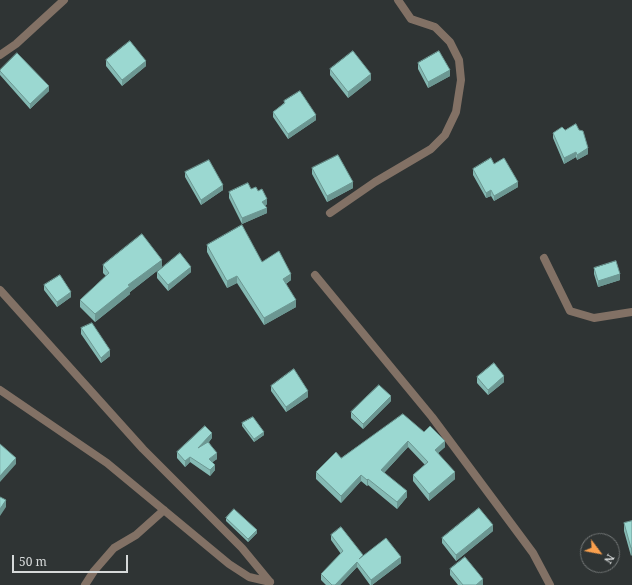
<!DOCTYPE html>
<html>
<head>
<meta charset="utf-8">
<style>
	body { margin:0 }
	#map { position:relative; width:632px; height:585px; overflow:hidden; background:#2f3434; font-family:"Noto Serif",serif }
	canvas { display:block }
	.north { position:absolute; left:580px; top:533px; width:40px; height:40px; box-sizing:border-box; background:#2f3434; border:1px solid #727676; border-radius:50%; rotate:122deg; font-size:11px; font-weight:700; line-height:16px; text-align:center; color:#d6d9d9 }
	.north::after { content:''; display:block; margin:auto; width:14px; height:18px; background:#f99f4d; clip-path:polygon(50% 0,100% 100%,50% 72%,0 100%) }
	.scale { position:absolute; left:12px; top:555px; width:116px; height:18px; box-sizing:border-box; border:2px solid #d6d9d9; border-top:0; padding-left:5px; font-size:12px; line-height:14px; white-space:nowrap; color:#d6d9d9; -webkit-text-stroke:3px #2f3434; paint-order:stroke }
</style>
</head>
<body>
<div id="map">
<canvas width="632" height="585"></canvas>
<div class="north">N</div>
<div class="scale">50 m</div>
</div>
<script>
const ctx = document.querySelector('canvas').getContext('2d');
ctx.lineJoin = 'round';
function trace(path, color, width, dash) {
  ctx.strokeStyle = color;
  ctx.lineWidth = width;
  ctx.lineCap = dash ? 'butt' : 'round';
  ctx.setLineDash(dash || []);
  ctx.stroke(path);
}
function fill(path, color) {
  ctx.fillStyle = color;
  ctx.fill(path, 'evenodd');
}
trace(new Path2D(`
	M 0,55 L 16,44 L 64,0
	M 330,213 L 375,182 L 431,149 L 445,135 L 456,112 L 461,80 L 459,60 L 450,42 L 435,27 L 411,19 L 398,0
	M 544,258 L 570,311 L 594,318 L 632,312
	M 315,275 L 432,417 L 533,553 L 550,585
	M 0,290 L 143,449 L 242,548 L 270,582
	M 0,390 L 107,463 L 229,564 L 249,577 L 270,582
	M 85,585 L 94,571 L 114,548 L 136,535 L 164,510`), '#827165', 8);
fill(new Path2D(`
	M 106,60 L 146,66 L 122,86 L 106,66 Z
	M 418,63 L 450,76 L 428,88 L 418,69 Z
	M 330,69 L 371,80 L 348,98 L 330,75 Z
	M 0,70 L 49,91 L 30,109 L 0,75 Z
	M 284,101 L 316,120 L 288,139 L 273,117 L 273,112 L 284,103 Z
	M 553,133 L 588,154 L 577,160 L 576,157 L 564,164 L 553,138 Z
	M 494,164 L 518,187 L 494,201 L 491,196 L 486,198 L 473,175 L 473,169 Z
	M 312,168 L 353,188 L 327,202 L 312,174 Z
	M 185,172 L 223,190 L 201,205 L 185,177 Z
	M 251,189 L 258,191 L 267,204 L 265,206 L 267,213 L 242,224 L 229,198 L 229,192 Z
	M 207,245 L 262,262 L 291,280 L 286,284 L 296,307 L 264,325 L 237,283 L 227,288 L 207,252 Z
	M 103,265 L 162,267 L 130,292 L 130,294 L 95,322 L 80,307 L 80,300 L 106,276 L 103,273 Z
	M 594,268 L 620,280 L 598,287 L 594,274 Z
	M 157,272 L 191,272 L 168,291 L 157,278 Z
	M 44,285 L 71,297 L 57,307 L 44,290 Z
	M 81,328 L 110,356 L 101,363 L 81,334 Z
	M 477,377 L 504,382 L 488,395 L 477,383 Z
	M 271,386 L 308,397 L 286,412 L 271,391 Z
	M 391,401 L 363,429 L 351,418 L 351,412 Z
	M 242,423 L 264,435 L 254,442 L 242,426 Z
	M 424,432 L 445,447 L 438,453 L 455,479 L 429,501 L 413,481 L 413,475 L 425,465 L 408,447 L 384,473 L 407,497 L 397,509 L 368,485 L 367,486 L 361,481 L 341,503 L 316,479 L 316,472 L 341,458 Z
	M 212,438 L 209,442 L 217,459 L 212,462 L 215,470 L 210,476 L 190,462 L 185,467 L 177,458 L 177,452 Z
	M 226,518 L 257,533 L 248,542 L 226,521 Z
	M 632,521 L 631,556 L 624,531 L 624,523 Z
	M 493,531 L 456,561 L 442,543 L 442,538 Z
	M 331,535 L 363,556 L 401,563 L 372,585 L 370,585 L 357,567 L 340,585 L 326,585 L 321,580 L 321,574 L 341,554 L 331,540 Z
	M 450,569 L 483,584 L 483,585 L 458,585 L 450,575 Z`), '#85bab4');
fill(new Path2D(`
	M 146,61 L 146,66 L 122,86 L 122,80 Z
	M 450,70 L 450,76 L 428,88 L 428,82 Z
	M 371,74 L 371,80 L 348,98 L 348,92 Z
	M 49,86 L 49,91 L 30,109 L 30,104 Z
	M 316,115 L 316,120 L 288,139 L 288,134 Z
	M 588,148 L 588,154 L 577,160 L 577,155 Z
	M 576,152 L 576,157 L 564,164 L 564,158 Z
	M 353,182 L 353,188 L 327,202 L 327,196 Z
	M 518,182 L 518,187 L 494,201 L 494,196 Z
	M 223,185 L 223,190 L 201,205 L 201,200 Z
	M 491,190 L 491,196 L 486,198 L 486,193 Z
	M 267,199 L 267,204 L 262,208 L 262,202 Z
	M 267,208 L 267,213 L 242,224 L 242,218 Z
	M 162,260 L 162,267 L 130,292 L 130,294 L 95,322 L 95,314 L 128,285 Z
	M 191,267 L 191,272 L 168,291 L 168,285 Z
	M 291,274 L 291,280 L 283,285 L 283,279 Z
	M 620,274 L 620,280 L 598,287 L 598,281 Z
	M 237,276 L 237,283 L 227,288 L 227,281 Z
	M 71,292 L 71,297 L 57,307 L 57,302 Z
	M 296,300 L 296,307 L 264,325 L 264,318 Z
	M 110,350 L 110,356 L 101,363 L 101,358 Z
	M 504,376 L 504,382 L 488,395 L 488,390 Z
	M 308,391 L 308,397 L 286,412 L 286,407 Z
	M 391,396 L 391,401 L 363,429 L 363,424 Z
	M 264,432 L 264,435 L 254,442 L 254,439 Z
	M 212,433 L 212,438 L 198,454 L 198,448 Z
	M 408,441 L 408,447 L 381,476 L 381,470 Z
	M 445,441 L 445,447 L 435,456 L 435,450 Z
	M 217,453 L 217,459 L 209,465 L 209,459 Z
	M 190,457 L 190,462 L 185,467 L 185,461 Z
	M 16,458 L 16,464 L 0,482 L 0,476 Z
	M 215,465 L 215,470 L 210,476 L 210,470 Z
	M 455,472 L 455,479 L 429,501 L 429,494 Z
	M 361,475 L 361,481 L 341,503 L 341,496 Z
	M 368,479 L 368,485 L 367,486 L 367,480 Z
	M 407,491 L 407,497 L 397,509 L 397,502 Z
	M 6,500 L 6,507 L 0,516 L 0,509 Z
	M 493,525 L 493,531 L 456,561 L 456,555 Z
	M 257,530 L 257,533 L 248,542 L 248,539 Z
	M 631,548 L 632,548 L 632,555 L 631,556 Z
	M 401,557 L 401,563 L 372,585 L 371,585 L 371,580 Z
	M 357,562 L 357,567 L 340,585 L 335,585 Z
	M 483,579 L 483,585 L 476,585 Z`), '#6c9792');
const building = new Path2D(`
	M 130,41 L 146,61 L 122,80 L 106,60 Z
	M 353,51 L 371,74 L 348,92 L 330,69 Z
	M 439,51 L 450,70 L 428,82 L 418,63 Z
	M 17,53 L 49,86 L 30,104 L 0,71 L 0,70 Z
	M 300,91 L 316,115 L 288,134 L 273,112 L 285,103 L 284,101 Z
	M 576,124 L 579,130 L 583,131 L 588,148 L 577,155 L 576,152 L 564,158 L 553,133 L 562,127 L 565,130 Z
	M 338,155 L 353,182 L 327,196 L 312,168 Z
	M 491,158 L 494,164 L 504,158 L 518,182 L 494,196 L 491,190 L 486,193 L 473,169 Z
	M 209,160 L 223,185 L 201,200 L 185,172 Z
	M 248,183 L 251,189 L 256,187 L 258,191 L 262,189 L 267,199 L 262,202 L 267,208 L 242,218 L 229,192 Z
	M 242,225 L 262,262 L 279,251 L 291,274 L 283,279 L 296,300 L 264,318 L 237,276 L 227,281 L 207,245 Z
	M 142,234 L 162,260 L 128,285 L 130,286 L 95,314 L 80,300 L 109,273 L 103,265 Z
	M 180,253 L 191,267 L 168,285 L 157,272 Z
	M 616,261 L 620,274 L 598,281 L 594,268 Z
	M 60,275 L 71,292 L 57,302 L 44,285 Z
	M 92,323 L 110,350 L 101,358 L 81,328 Z
	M 494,363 L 504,376 L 488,390 L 477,377 Z
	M 294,369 L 308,391 L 286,407 L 271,386 Z
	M 379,385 L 391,396 L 363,424 L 351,412 Z
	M 403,414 L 424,432 L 430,426 L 445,441 L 435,450 L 455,472 L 429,494 L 413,475 L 428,462 L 408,441 L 381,470 L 407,491 L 397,502 L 368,479 L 367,480 L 361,475 L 341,496 L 316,472 L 336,452 L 341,458 Z
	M 253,417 L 264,432 L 254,439 L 242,423 Z
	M 205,426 L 212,433 L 198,448 L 208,442 L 217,453 L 209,459 L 215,465 L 210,470 L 190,457 L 185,461 L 177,452 Z
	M 0,444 L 16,458 L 0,476 Z
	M 0,497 L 6,500 L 0,509 Z
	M 479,508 L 493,525 L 456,555 L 442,538 Z
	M 234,509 L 257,530 L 248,539 L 226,518 Z
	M 632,521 L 632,548 L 631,548 L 624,523 Z
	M 341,527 L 363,555 L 359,559 L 386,538 L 401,557 L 371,580 L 357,562 L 335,585 L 332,585 L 321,574 L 343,551 L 331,535 Z
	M 465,557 L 483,579 L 476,585 L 463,585 L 450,569 Z`);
fill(building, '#9bd8d1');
trace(building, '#6c9792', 1);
</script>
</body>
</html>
